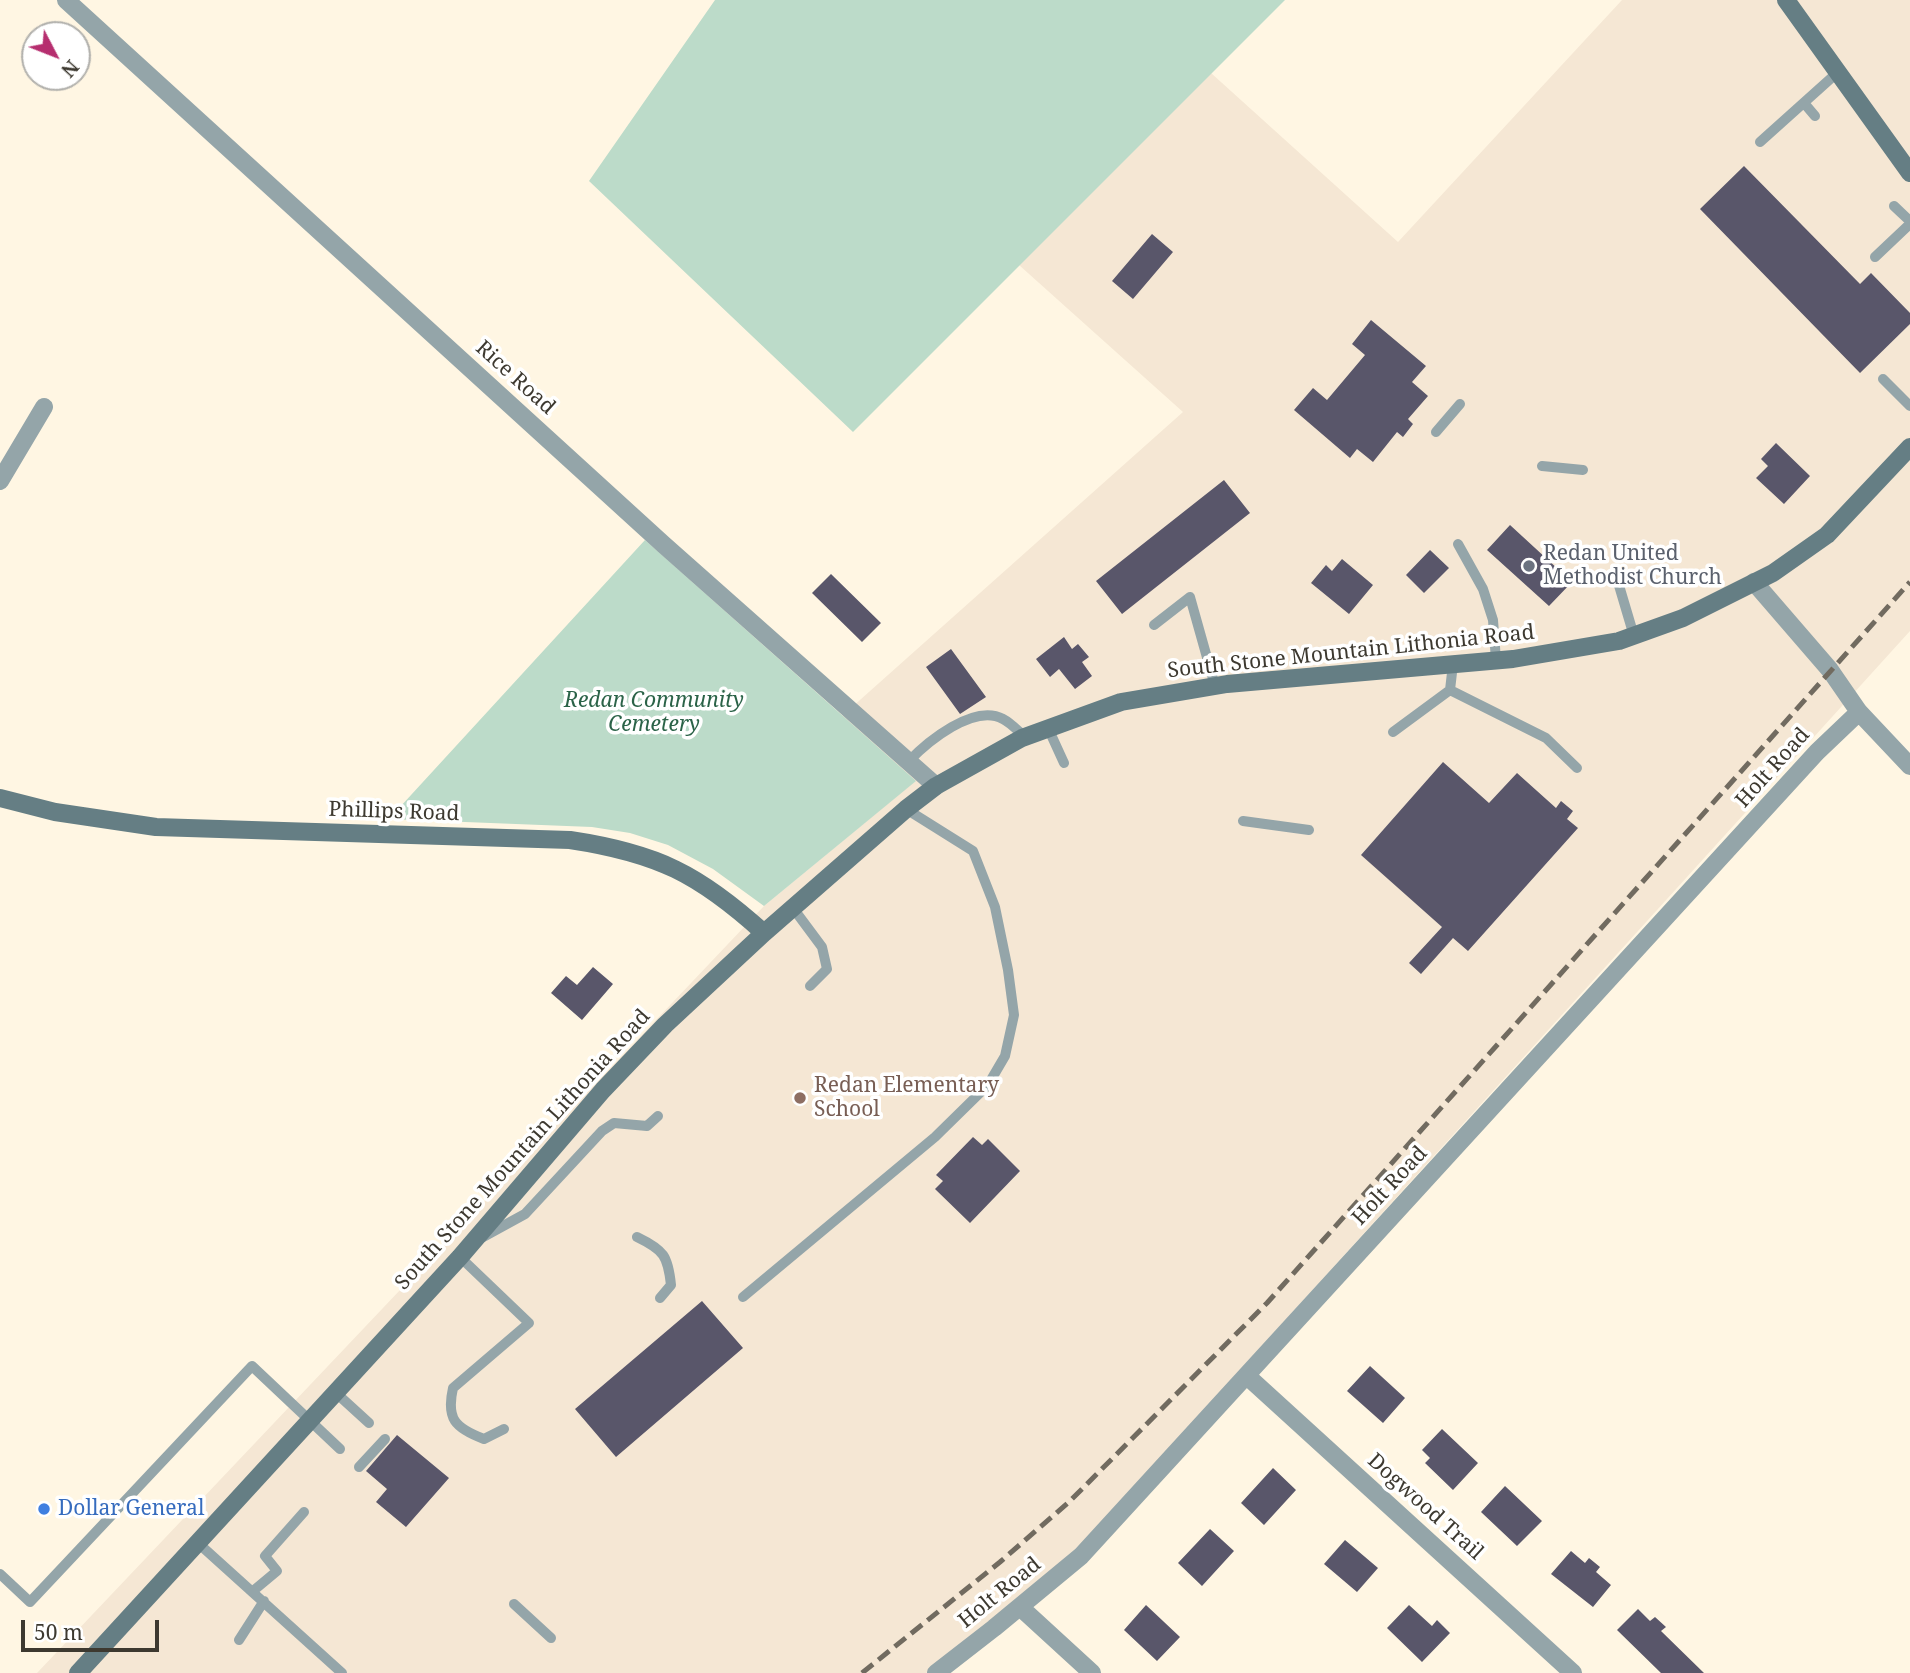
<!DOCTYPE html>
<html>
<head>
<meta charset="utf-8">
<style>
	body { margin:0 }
	#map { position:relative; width:1910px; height:1673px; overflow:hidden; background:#fff6e3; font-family:"Noto Serif",serif }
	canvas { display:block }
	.north { position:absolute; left:21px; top:21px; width:70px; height:70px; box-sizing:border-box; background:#fff; border:2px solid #b1b0ac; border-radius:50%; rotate:132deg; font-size:19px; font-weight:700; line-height:28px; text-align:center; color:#3d3930 }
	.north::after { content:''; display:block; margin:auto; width:24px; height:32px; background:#b62e6f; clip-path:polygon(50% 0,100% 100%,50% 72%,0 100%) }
	.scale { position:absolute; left:21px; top:1620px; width:138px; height:32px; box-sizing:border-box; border:4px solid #3d3930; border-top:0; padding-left:9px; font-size:21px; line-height:24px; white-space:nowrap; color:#3d3930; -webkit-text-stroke:5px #fff; paint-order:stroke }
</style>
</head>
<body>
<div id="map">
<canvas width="1910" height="1673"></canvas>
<div class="north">N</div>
<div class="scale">50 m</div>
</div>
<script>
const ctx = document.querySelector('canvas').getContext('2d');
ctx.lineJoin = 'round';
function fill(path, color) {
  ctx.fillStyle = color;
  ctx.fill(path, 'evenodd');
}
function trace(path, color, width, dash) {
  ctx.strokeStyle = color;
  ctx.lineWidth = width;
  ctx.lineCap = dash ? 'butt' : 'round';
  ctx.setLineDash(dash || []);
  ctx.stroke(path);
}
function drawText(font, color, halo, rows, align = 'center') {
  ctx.font = font + ' "Noto Serif",serif';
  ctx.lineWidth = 7;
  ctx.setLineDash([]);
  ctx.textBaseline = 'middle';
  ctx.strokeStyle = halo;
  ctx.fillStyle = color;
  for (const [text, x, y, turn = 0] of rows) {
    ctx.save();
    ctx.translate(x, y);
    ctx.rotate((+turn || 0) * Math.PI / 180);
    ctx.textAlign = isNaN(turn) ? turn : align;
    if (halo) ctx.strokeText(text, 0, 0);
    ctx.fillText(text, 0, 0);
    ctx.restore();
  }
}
fill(new Path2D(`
	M 1622,0 L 1910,0 L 1910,631 L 1074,1553 L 926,1673 L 37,1673 L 764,906 L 915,781 L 842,716 L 1183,412 L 1019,265 L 1211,73 L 1398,242 Z`), '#f5e7d4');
fill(new Path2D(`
	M 715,0 L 1285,0 L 853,432 L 589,181 Z
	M 645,540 L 916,781 L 764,906 L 713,869 L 668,845 L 630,833 L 592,827 L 389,819 Z`), '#bcdbc9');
fill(new Path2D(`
	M 1744,166 L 1860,284 L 1871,273 L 1910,313 L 1910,324 L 1860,373 L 1700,209 Z
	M 1152,234 L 1173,252 L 1133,299 L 1112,281 Z
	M 1371,320 L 1426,366 L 1412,382 L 1428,396 L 1408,419 L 1413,424 L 1403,437 L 1397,432 L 1373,462 L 1357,449 L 1350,458 L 1294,410 L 1313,388 L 1327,400 L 1365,355 L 1352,344 Z
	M 1776,443 L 1810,476 L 1784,504 L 1756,478 L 1768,466 L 1761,459 Z
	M 1224,480 L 1250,513 L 1122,614 L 1096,581 Z
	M 1510,525 L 1572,582 L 1549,606 L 1487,550 Z
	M 1430,550 L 1449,568 L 1424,593 L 1406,575 Z
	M 1342,559 L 1373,585 L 1349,614 L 1311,583 L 1326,565 L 1332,571 Z
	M 831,574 L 881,623 L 862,642 L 812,593 Z
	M 1064,637 L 1072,649 L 1078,644 L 1089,657 L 1082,662 L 1092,676 L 1075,689 L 1059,669 L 1050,677 L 1036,659 Z
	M 951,649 L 986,697 L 960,714 L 926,667 Z
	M 1443,762 L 1489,803 L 1517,773 L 1556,808 L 1561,801 L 1573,811 L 1567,819 L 1578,828 L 1468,951 L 1453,938 L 1421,974 L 1409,963 L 1442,927 L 1361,855 Z
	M 593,967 L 613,984 L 582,1020 L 551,993 L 566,976 L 577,985 Z
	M 973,1137 L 982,1145 L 988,1139 L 1020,1171 L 970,1223 L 935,1189 L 943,1181 L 936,1175 Z
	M 702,1301 L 743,1348 L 616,1457 L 575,1409 Z
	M 1370,1366 L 1405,1398 L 1383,1423 L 1347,1391 Z
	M 1442,1429 L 1478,1463 L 1453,1490 L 1425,1463 L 1430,1458 L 1422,1450 Z
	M 397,1435 L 449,1478 L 406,1527 L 376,1502 L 387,1489 L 366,1471 Z
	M 1273,1468 L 1296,1490 L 1264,1525 L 1241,1503 Z
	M 1505,1486 L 1542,1521 L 1517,1546 L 1481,1512 Z
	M 1210,1529 L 1234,1551 L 1202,1586 L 1178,1563 Z
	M 1345,1540 L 1378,1568 L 1357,1592 L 1324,1564 Z
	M 1571,1551 L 1585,1563 L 1589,1558 L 1600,1567 L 1596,1572 L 1611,1585 L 1593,1607 L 1551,1574 Z
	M 1146,1605 L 1180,1637 L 1157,1661 L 1124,1630 Z
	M 1409,1605 L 1432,1626 L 1437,1620 L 1450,1633 L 1422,1662 L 1387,1628 Z
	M 1638,1609 L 1650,1621 L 1655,1617 L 1666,1627 L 1661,1631 L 1704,1673 L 1661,1673 L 1617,1630 Z`), '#59566a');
trace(new Path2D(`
	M 1804,103 L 1815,116
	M 1760,142 L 1838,72
	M 1894,206 L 1910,221
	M 1875,257 L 1910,224
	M 1883,379 L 1910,406
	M 1436,432 L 1460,404
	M 1542,466 L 1583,470
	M 1458,544 L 1483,589 L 1493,620 L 1496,660
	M 1615,572 L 1634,636
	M 1154,625 L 1190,597 L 1215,686
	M 1450,690 L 1546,738 L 1577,768
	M 1048,728 L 1064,763
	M 1393,732 L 1450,690 L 1453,664
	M 908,762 C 927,742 974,703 1003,719 C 1011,723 1018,731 1025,737
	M 1243,821 L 1309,830
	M 793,908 L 822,947 L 827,969 L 810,986
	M 483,1237 L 525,1214 L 602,1131 L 614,1123 L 647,1126 L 658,1116
	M 637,1237 C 664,1250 668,1256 671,1285 L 660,1298
	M 460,1257 L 529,1323 L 453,1388 C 446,1419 455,1428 484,1439 L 504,1429
	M 743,1297 L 935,1137 L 988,1085 L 1005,1056 L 1014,1015 L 1008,970 L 995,907 L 973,851 L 906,809
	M 335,1392 L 369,1423
	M 359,1467 L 385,1439
	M 198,1543 L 342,1673
	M 0,1574 L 30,1602 L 252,1366 L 340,1449
	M 253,1591 L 277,1571 L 265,1556 L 304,1512
	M 514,1604 L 551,1638
	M 239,1640 L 264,1601`), '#94a5a9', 10);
trace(new Path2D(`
	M 66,0 L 664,545 L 936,786
	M 0,481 L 44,407
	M 1754,582 L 1830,670 L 1859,712 L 1910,766
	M 1247,1376 L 1573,1673
	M 1020,1607 L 1092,1673
	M 936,1673 L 994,1628 L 1081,1556 L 1817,752 L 1859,712`), '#94a5a9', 18);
trace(new Path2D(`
	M 1786,0 L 1910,173
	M 0,798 L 55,812 L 156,827 L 570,840 C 657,853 699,874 764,933
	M 78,1673 L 460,1257 L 603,1090 L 665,1025 L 764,933 L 906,809 L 936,786 L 1022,738 L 1121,702 L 1227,684 L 1513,659 L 1619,641 L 1683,618 L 1773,573 L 1827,535 L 1910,447`), '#657e84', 18);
trace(new Path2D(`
	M 862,1673 L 1000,1562 L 1069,1502 L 1267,1303 L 1910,582`), '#716b60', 5, [14, 7]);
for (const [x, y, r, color] of [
	[1529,566,7,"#6b7280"],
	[800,1098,7,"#8d6e63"],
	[44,1509,7,"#3f7fe0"]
]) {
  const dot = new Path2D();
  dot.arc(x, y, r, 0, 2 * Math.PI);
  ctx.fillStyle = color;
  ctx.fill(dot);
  trace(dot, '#fff', 2.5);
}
drawText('21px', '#3d3930', '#fff', [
	["Rice Road",515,378,42],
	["South Stone Mountain Lithonia Road",1351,652,-6],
	["Holt Road",1773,768,-48],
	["Phillips Road",394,812,2],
	["South Stone Mountain Lithonia Road",523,1150,-48],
	["Holt Road",1390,1186,-47],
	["Dogwood Trail",1425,1507,42],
	["Holt Road",1000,1593,-39]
]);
drawText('21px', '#5b616d', '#fff', [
	["Redan United",1543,554],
	["Methodist Church",1543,578]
], 'left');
drawText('italic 21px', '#2b6348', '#fff', [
	["Redan Community",654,701],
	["Cemetery",654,725]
]);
drawText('21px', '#785e54', '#fff', [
	["Redan Elementary",814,1086],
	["School",814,1110]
], 'left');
drawText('21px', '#366cbe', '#fff', [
	["Dollar General",58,1509]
], 'left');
</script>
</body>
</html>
